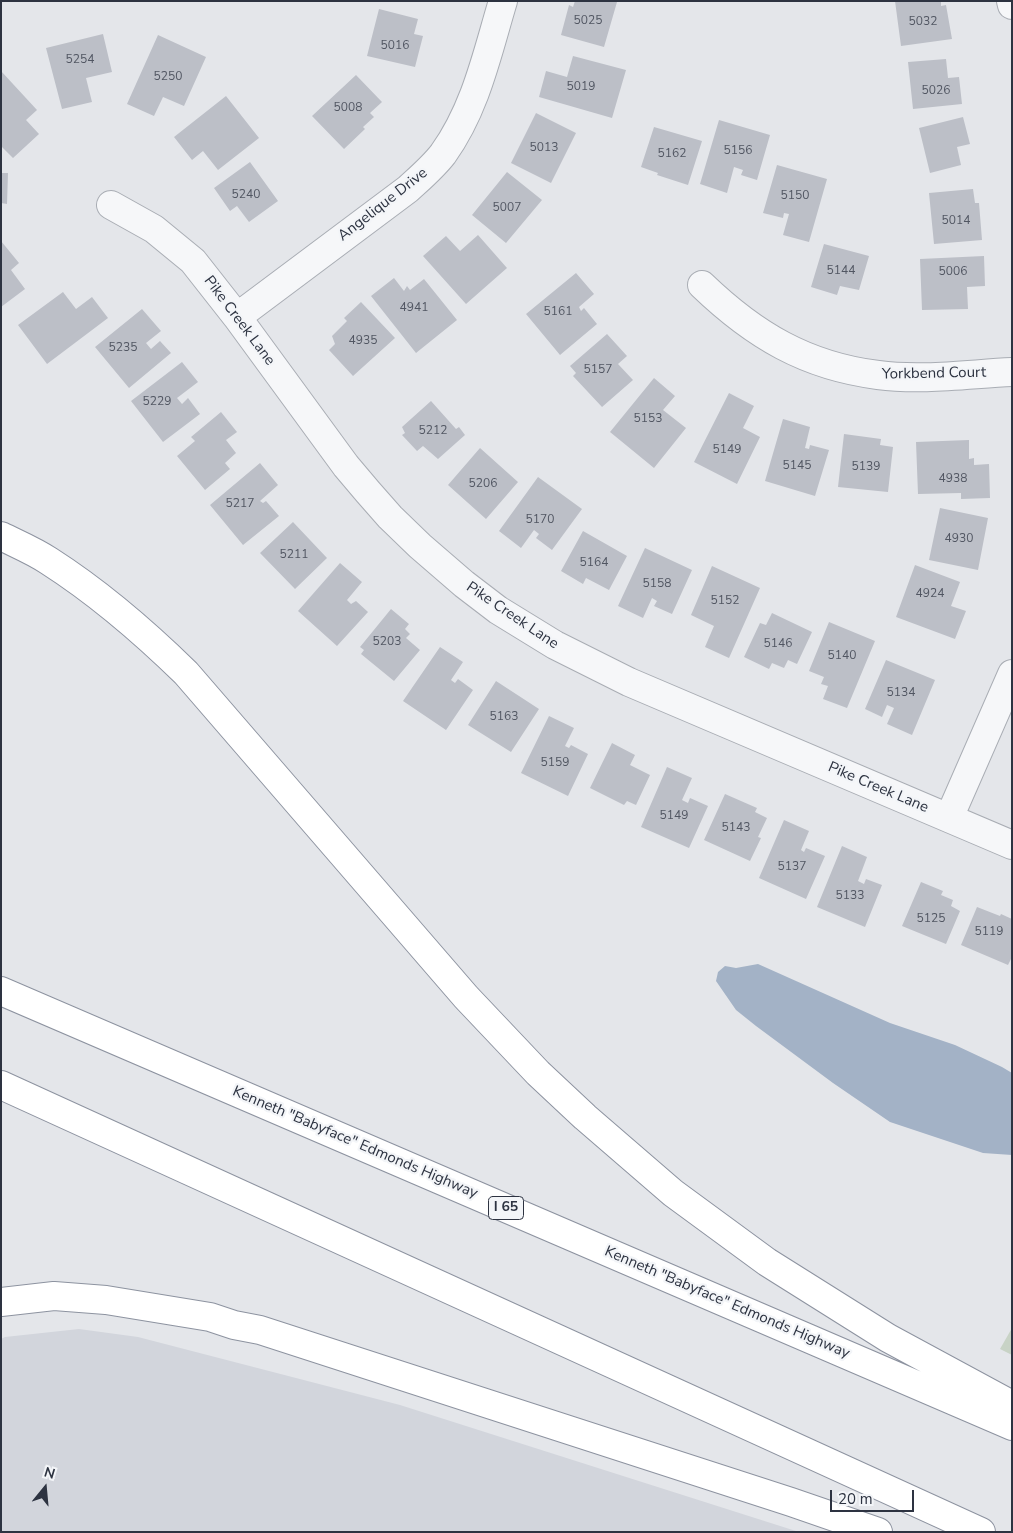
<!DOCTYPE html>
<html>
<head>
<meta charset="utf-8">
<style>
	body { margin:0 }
	#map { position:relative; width:1013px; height:1533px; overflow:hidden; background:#e4e6ea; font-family:"Nunito Sans",sans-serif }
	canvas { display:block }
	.frame { position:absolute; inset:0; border:2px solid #2d3341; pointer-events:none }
	.north { position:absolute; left:20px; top:1463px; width:50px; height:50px; -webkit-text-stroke:4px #f3f5f8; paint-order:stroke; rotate:17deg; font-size:14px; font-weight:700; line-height:20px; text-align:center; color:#2d3341 }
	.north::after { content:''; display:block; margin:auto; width:18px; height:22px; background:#2d3341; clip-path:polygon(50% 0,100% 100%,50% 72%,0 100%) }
	.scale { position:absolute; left:830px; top:1490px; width:84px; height:22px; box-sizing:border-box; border:2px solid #2d3341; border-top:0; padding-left:6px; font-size:15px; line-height:18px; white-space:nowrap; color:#2d3341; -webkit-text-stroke:4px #f3f5f8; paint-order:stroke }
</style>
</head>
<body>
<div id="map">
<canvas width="1013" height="1533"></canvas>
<div class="frame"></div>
<div class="north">N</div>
<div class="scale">20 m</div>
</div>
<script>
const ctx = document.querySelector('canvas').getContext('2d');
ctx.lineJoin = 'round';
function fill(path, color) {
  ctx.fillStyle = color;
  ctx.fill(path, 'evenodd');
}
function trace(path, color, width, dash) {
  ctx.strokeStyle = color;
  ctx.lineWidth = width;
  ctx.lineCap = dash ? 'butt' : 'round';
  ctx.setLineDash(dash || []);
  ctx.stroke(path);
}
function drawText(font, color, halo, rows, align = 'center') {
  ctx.font = font + ' "Nunito Sans",sans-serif';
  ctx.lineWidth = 4.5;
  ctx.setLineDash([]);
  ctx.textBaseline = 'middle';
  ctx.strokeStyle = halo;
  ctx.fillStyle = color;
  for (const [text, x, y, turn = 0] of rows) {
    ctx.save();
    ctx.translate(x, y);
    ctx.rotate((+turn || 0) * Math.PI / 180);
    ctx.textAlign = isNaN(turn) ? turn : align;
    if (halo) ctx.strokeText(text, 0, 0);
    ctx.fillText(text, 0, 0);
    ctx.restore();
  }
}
fill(new Path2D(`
	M 79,1329 L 138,1337 L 400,1405 L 799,1532 L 1,1532 L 1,1339 L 5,1337 Z`), '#d2d5dc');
fill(new Path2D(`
	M 1012,1328 L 1012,1355 L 1000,1349 Z`), '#c8d3c6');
fill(new Path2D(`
	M 758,964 L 890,1023 L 955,1045 L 1002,1067 L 1012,1073 L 1012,1155 L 983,1153 L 890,1122 L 833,1083 L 756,1026 L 736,1010 L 716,981 L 718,972 L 725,966 L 736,968 Z`), '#a3b2c6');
fill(new Path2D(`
	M 575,1 L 617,2 L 604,47 L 561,35 L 569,5 L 573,7 Z
	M 895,1 L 941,1 L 941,6 L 946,5 L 952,39 L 901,46 Z
	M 379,9 L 418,19 L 414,34 L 423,36 L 415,67 L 367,56 Z
	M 103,34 L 112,72 L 86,78 L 92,102 L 62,109 L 46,48 Z
	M 158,35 L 206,57 L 184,106 L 163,97 L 154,116 L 127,104 Z
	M 573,56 L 626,70 L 612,118 L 539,97 L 546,71 L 567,77 Z
	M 946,59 L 948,78 L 959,77 L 962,104 L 913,109 L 908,62 Z
	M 1,71 L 37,110 L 26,120 L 39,134 L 13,158 L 1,146 Z
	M 356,75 L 382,102 L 370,113 L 374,117 L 363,127 L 365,129 L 344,149 L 312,116 Z
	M 226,96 L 259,138 L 218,170 L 203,151 L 192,160 L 174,137 Z
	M 536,113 L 576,133 L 551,183 L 511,163 Z
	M 963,117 L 970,144 L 957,147 L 961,165 L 930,173 L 919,128 Z
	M 719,120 L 770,135 L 757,180 L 741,175 L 743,170 L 734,167 L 727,193 L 700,184 Z
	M 654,127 L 702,141 L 688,185 L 657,175 L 658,173 L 641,167 Z
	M 250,162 L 278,201 L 249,222 L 237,206 L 230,211 L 214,188 Z
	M 777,165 L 827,179 L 809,242 L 783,235 L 789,214 L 784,213 L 783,218 L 763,213 Z
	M 507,172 L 542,200 L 506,243 L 472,215 Z
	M 1,173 L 8,173 L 7,204 L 1,203 Z
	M 973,189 L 975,203 L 979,203 L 982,240 L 934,244 L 929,193 Z
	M 478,235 L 507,268 L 466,304 L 423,256 L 446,236 L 460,251 Z
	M 1,241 L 19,263 L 11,270 L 25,289 L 1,307 Z
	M 824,244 L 869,256 L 859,290 L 840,286 L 837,295 L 811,287 Z
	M 984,256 L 985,286 L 967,287 L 968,309 L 922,310 L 920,259 Z
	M 576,273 L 594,294 L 579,307 L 581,311 L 584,308 L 597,324 L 560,355 L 526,314 Z
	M 394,278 L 404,291 L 407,286 L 410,290 L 424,279 L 457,320 L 416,353 L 371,296 Z
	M 63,292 L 76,309 L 92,297 L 108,318 L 47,364 L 18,325 Z
	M 361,302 L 395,338 L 353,376 L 329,350 L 335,344 L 332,336 L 347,321 L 344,318 Z
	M 142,309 L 161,331 L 146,343 L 151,349 L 160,341 L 171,353 L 129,388 L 95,347 Z
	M 607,334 L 627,356 L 618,364 L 633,380 L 602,407 L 573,376 L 576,373 L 570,366 Z
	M 182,362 L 198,382 L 177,398 L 182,404 L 188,398 L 200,414 L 163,442 L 131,401 Z
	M 654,378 L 675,396 L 663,410 L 686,428 L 654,468 L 610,432 Z
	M 729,393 L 754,406 L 743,428 L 760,437 L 737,484 L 694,462 Z
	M 431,401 L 456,429 L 459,427 L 465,435 L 438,459 L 423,446 L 417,451 L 402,435 L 405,433 L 402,427 Z
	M 221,412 L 237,432 L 226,440 L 236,453 L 225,463 L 230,469 L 205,490 L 177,456 L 195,441 L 191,437 Z
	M 783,419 L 810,427 L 805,448 L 809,449 L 810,445 L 829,450 L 815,496 L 765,481 Z
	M 844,434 L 881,439 L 880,445 L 893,447 L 888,492 L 838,487 Z
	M 969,440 L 969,459 L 974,458 L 974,465 L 989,464 L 990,498 L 961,499 L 961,493 L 918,494 L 916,442 Z
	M 480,448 L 518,482 L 486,519 L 448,485 Z
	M 260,463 L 278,485 L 260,501 L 263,503 L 266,501 L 279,516 L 243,545 L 210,505 Z
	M 538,477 L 582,509 L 552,550 L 536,538 L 539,534 L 534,530 L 521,548 L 499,531 Z
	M 940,508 L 988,518 L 978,570 L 929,560 Z
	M 293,522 L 327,558 L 295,589 L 260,553 Z
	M 583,531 L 627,556 L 609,590 L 586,578 L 583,584 L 561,571 Z
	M 645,548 L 692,570 L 672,614 L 654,606 L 657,601 L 652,598 L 643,618 L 618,606 Z
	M 340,563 L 362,582 L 347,600 L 351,604 L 356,601 L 368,612 L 337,646 L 298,611 Z
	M 915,565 L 960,582 L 951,606 L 966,611 L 955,639 L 896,617 Z
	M 712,566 L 760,588 L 729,658 L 705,647 L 714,626 L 691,615 Z
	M 391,609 L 409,624 L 405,629 L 410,634 L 406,638 L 420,650 L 394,681 L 361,654 L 364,650 L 360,647 Z
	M 772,613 L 812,632 L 797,664 L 788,660 L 784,668 L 772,663 L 769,669 L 744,657 L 760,623 L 766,625 Z
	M 829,622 L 875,641 L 847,708 L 823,699 L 828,686 L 821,684 L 824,677 L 809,671 Z
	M 440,647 L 463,662 L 451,680 L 455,683 L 458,679 L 473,690 L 446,730 L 403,701 Z
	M 886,660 L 935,680 L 912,735 L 887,724 L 894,708 L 887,705 L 882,717 L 865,709 Z
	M 496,681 L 539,709 L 511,752 L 468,725 Z
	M 549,716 L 574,728 L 565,746 L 569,748 L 571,745 L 588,754 L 568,796 L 521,773 Z
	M 612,743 L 635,755 L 630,765 L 650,775 L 636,805 L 627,801 L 624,805 L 590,788 Z
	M 667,767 L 692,778 L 682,800 L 688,803 L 690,798 L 708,806 L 689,848 L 641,827 Z
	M 725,794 L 757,808 L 755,812 L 767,818 L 758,837 L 761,838 L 750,861 L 704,840 Z
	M 784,820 L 809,831 L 801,850 L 804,852 L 806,848 L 825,856 L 806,899 L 759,878 Z
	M 842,846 L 867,857 L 858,881 L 864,884 L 866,879 L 882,885 L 865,927 L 817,907 Z
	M 921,882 L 943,891 L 941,895 L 953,900 L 951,906 L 960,911 L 946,944 L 902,926 Z
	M 977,907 L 1000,916 L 1001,914 L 1012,919 L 1012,957 L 1008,965 L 961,945 Z`), '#bcbfc7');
const street = new Path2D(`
	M 1011,1 L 1012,5
	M 111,205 L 154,229 L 193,261 L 237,317 L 346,466 L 368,492 L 390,517 L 420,546 L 464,584 L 498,610 L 555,645 L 629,682 L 1012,845
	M 702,285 C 754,335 806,366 878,375 C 921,381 969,374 1012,372
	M 237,317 L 408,189 C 420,178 433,167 443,154 C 476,108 487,54 503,1
	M 949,818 L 1012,674`);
const highway = new Path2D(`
	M 1,536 C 17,544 34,551 49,561 C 99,593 143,631 186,673 L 466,997 L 538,1073 L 585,1117 L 673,1193 L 767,1262 L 888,1338 L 1012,1405
	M 1,991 L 1012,1426
	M 1,1085 L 981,1532
	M 1,1302 L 54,1296 L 106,1300 L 210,1317 L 234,1325 L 260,1330 L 791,1502 L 878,1532`);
trace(street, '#a9adb4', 30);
trace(highway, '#8d93a0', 30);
trace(street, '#f6f7f9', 28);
trace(highway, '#fff', 28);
drawText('12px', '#515662', null, [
	["5025",588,21],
	["5032",923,22],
	["5016",395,46],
	["5254",80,60],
	["5250",168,77],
	["5019",581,87],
	["5026",936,91],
	["5008",348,108],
	["5013",544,148],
	["5156",738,151],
	["5162",672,154],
	["5240",246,195],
	["5150",795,196],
	["5007",507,208],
	["5014",956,221],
	["5144",841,271],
	["5006",953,272],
	["4941",414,308],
	["5161",558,312],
	["4935",363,341],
	["5235",123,348],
	["5157",598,370],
	["5229",157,402],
	["5153",648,419],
	["5212",433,431],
	["5149",727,450],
	["5145",797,466],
	["5139",866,467],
	["4938",953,479],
	["5206",483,484],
	["5217",240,504],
	["5170",540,520],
	["4930",959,539],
	["5211",294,555],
	["5164",594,563],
	["5158",657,584],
	["4924",930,594],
	["5152",725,601],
	["5203",387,642],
	["5146",778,644],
	["5140",842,656],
	["5134",901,693],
	["5163",504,717],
	["5159",555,763],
	["5149",674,816],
	["5143",736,828],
	["5137",792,867],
	["5133",850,896],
	["5125",931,919],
	["5119",989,932]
]);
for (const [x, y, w] of [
	[506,1208,35]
]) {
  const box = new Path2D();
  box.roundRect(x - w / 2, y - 11.5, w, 23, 4);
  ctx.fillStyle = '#f3f5f8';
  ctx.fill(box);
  trace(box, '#2d3341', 1);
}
drawText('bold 14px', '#2d3341', null, [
	["I 65",506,1208]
]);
drawText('15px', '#2d3341', '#f3f5f8', [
	["Angelique Drive",383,205,-38],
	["Pike Creek Lane",239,321,53],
	["Yorkbend Court",934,374,-1],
	["Pike Creek Lane",512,616,34],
	["Pike Creek Lane",878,788,23],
	["Kenneth \"Babyface\" Edmonds Highway",355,1143,23],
	["Kenneth \"Babyface\" Edmonds Highway",727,1303,23]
]);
</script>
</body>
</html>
